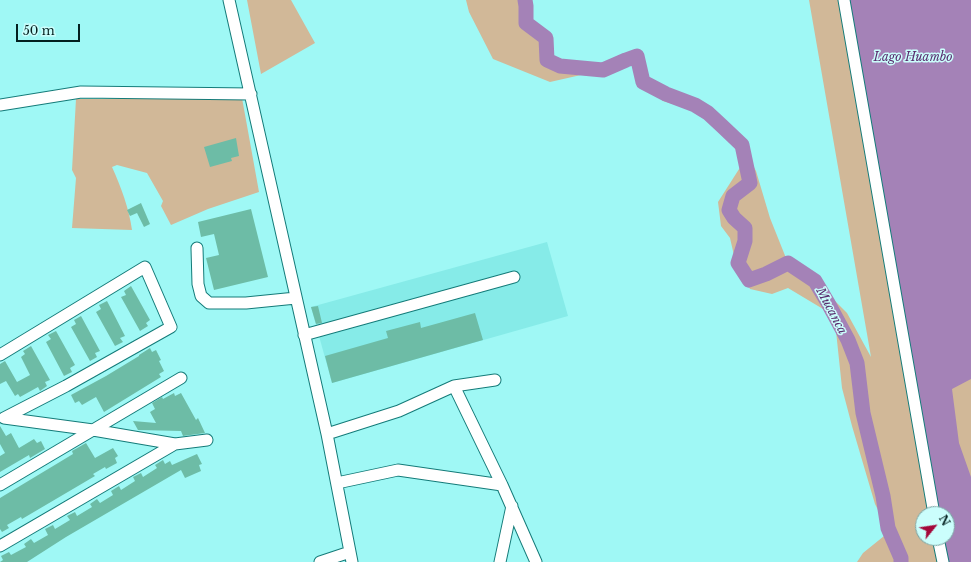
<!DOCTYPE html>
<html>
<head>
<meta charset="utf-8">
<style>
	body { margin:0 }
	#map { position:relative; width:971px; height:562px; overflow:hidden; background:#9ff8f5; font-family:"Libre Baskerville",serif }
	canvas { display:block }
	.north { position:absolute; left:915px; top:506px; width:40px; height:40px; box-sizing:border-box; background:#cbfefc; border:1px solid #7ba5a4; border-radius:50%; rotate:60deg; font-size:11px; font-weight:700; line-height:16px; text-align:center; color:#03201f }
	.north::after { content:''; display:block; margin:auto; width:14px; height:18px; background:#a4073a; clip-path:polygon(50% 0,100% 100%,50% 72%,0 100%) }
	.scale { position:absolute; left:16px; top:24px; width:64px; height:18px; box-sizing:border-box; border:2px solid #03201f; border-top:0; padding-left:5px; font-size:12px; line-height:14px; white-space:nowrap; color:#03201f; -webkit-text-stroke:3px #cbfefc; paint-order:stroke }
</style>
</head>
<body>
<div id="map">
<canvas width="971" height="562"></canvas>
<div class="north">N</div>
<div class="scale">50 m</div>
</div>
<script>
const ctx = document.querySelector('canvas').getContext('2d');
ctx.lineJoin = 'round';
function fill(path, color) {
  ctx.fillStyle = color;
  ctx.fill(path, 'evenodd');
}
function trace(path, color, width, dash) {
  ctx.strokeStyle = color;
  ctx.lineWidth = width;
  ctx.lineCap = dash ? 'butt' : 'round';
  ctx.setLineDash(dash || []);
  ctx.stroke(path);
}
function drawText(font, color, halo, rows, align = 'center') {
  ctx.font = font + ' "Libre Baskerville",serif';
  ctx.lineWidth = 3;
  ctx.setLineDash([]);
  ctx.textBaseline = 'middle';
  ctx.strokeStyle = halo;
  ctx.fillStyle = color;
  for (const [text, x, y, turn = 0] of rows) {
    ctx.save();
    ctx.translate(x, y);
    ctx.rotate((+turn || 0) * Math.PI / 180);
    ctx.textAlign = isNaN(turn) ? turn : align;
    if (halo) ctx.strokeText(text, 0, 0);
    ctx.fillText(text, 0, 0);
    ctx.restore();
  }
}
fill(new Path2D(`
	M 547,242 L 568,316 L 332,383 L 311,307 Z`), '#86ebe8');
fill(new Path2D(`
	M 247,0 L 291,0 L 315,43 L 261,74 Z
	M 466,0 L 525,0 L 526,6 L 526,23 L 546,38 L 547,60 L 560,66 L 603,70 L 550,82 L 493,59 L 469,12 Z
	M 809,0 L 971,0 L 971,562 L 857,562 L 863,553 L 889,532 L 875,504 L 852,426 L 842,388 L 836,331 L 823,309 L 788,288 L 772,294 L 750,289 L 736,264 L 730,238 L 721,226 L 718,202 L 741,166 L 739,151 L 701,113 L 663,101 L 643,82 L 666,94 L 695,105 L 708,113 L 742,145 L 756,171 L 770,218 L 788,263 L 815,281 L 847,313 L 871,357 ZM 923,514 L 947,514 L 947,538 L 923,538 Z
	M 242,98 L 259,192 L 208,209 L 171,225 L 161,206 L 163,201 L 147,173 L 117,165 L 112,167 C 121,187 129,208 132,230 L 72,228 L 76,178 L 72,170 L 76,99 Z`), '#d1b898');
fill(new Path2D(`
	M 844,0 L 971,0 L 971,379 L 952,389 L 959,443 L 971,477 L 971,562 L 943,562 L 938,538 L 947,538 L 947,514 L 934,514 Z`), '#a482b7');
trace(new Path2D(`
	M 525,0 L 526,6 L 526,23 L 546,38 L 547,60 L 560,66 L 603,70 L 626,60 L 637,56 L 643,82 L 666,94 L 695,105 L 708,113 L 722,126 L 742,145 L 750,183 L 733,196 L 729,210 L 734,218 L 745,228 L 745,241 L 738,263 L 749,280 L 766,274 L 788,263 L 815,281 L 828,303 L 848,340 L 857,363 L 863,413 L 883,496 L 888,528 L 901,558 L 901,562`), '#a482b7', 15);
fill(new Path2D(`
	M 236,138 L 239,156 L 231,158 L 232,161 L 210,167 L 204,147 Z
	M 141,203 L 150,224 L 144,227 L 137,213 L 130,216 L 127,210 Z
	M 251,209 L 268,277 L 214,290 L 206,258 L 219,255 L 214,234 L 201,237 L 198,222 Z
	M 131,286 L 150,320 L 146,323 L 148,326 L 140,331 L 121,297 L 126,295 L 124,291 Z
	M 107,301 L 125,336 L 120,338 L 123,342 L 115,346 L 96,312 L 101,309 L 99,305 Z
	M 318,306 L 322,323 L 316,324 L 311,307 Z
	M 475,313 L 483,340 L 332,383 L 325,356 L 388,338 L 386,331 L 420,322 L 421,328 Z
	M 81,316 L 100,351 L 95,353 L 97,357 L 90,361 L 71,327 L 76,324 L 74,320 Z
	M 56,331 L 75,365 L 70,368 L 72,372 L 64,376 L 46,342 L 51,339 L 48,335 Z
	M 31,346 L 50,380 L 45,382 L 47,386 L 40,391 L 38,387 L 20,397 L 18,394 L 15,396 L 6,381 L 0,384 L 0,364 L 5,361 L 17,382 L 30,375 L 21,357 L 25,354 L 23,351 Z
	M 150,348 L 152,352 L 156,350 L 161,360 L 159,361 L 164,371 L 159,374 L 161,377 L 104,412 L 96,397 L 82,405 L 79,401 L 75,403 L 71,395 L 106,376 L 139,356 L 139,355 Z
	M 174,393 L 175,396 L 181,393 L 196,420 L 198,418 L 205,433 L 183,436 L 181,431 L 138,430 L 133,421 L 156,423 L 150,412 L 155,409 L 152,403 L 162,397 L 163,399 Z
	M 0,426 L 6,436 L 11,433 L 19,448 L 34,439 L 37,443 L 41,441 L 45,449 L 30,458 L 29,455 L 0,472 L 0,456 L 5,453 L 0,444 Z
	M 86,443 L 95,458 L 113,448 L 118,456 L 115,458 L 117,463 L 106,469 L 105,467 L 93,474 L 95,476 L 22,519 L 21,517 L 7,525 L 9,528 L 2,532 L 0,529 L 0,498 L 73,454 L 72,451 Z
	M 197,454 L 202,464 L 199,465 L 201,471 L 185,478 L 181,470 L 66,537 L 27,562 L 0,562 L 3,560 L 1,556 L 9,552 L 11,555 L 26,547 L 24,544 L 31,539 L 34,543 L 48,535 L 45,529 L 53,525 L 55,529 L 70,520 L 67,516 L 75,512 L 77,516 L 92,507 L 90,504 L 97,499 L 100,503 L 113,495 L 111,491 L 119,486 L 121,490 L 135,481 L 133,477 L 141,473 L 143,477 L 157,468 L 155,465 L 163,460 L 165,464 L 170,461 L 172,465 Z`), '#6dbca6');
const minor = new Path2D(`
	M 229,0 L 327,434 L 352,562
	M 844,0 L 934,514
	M 0,105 L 81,92 L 251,94
	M 197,248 L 198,284 L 201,296 L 209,303 L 246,303 L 296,298
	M 304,335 L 514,277
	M 0,355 L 145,267 L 171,327 L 66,386 L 4,418 L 93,430 L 181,378
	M 454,386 L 502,485 L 536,562
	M 327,434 L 399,411 L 454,386 L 495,380
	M 337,483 L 398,470 L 502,485
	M 0,485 L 93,430 L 175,444
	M 938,538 L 943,562
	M 0,546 L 175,444 L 207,440
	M 320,562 L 350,552
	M 500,562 L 512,506`);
trace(minor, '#147b79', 13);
trace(minor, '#fff', 11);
drawText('italic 12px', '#592d6e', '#cbfefc', [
	["Lago Huambo",913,58],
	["Mucanca",831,311,62]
]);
</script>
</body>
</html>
